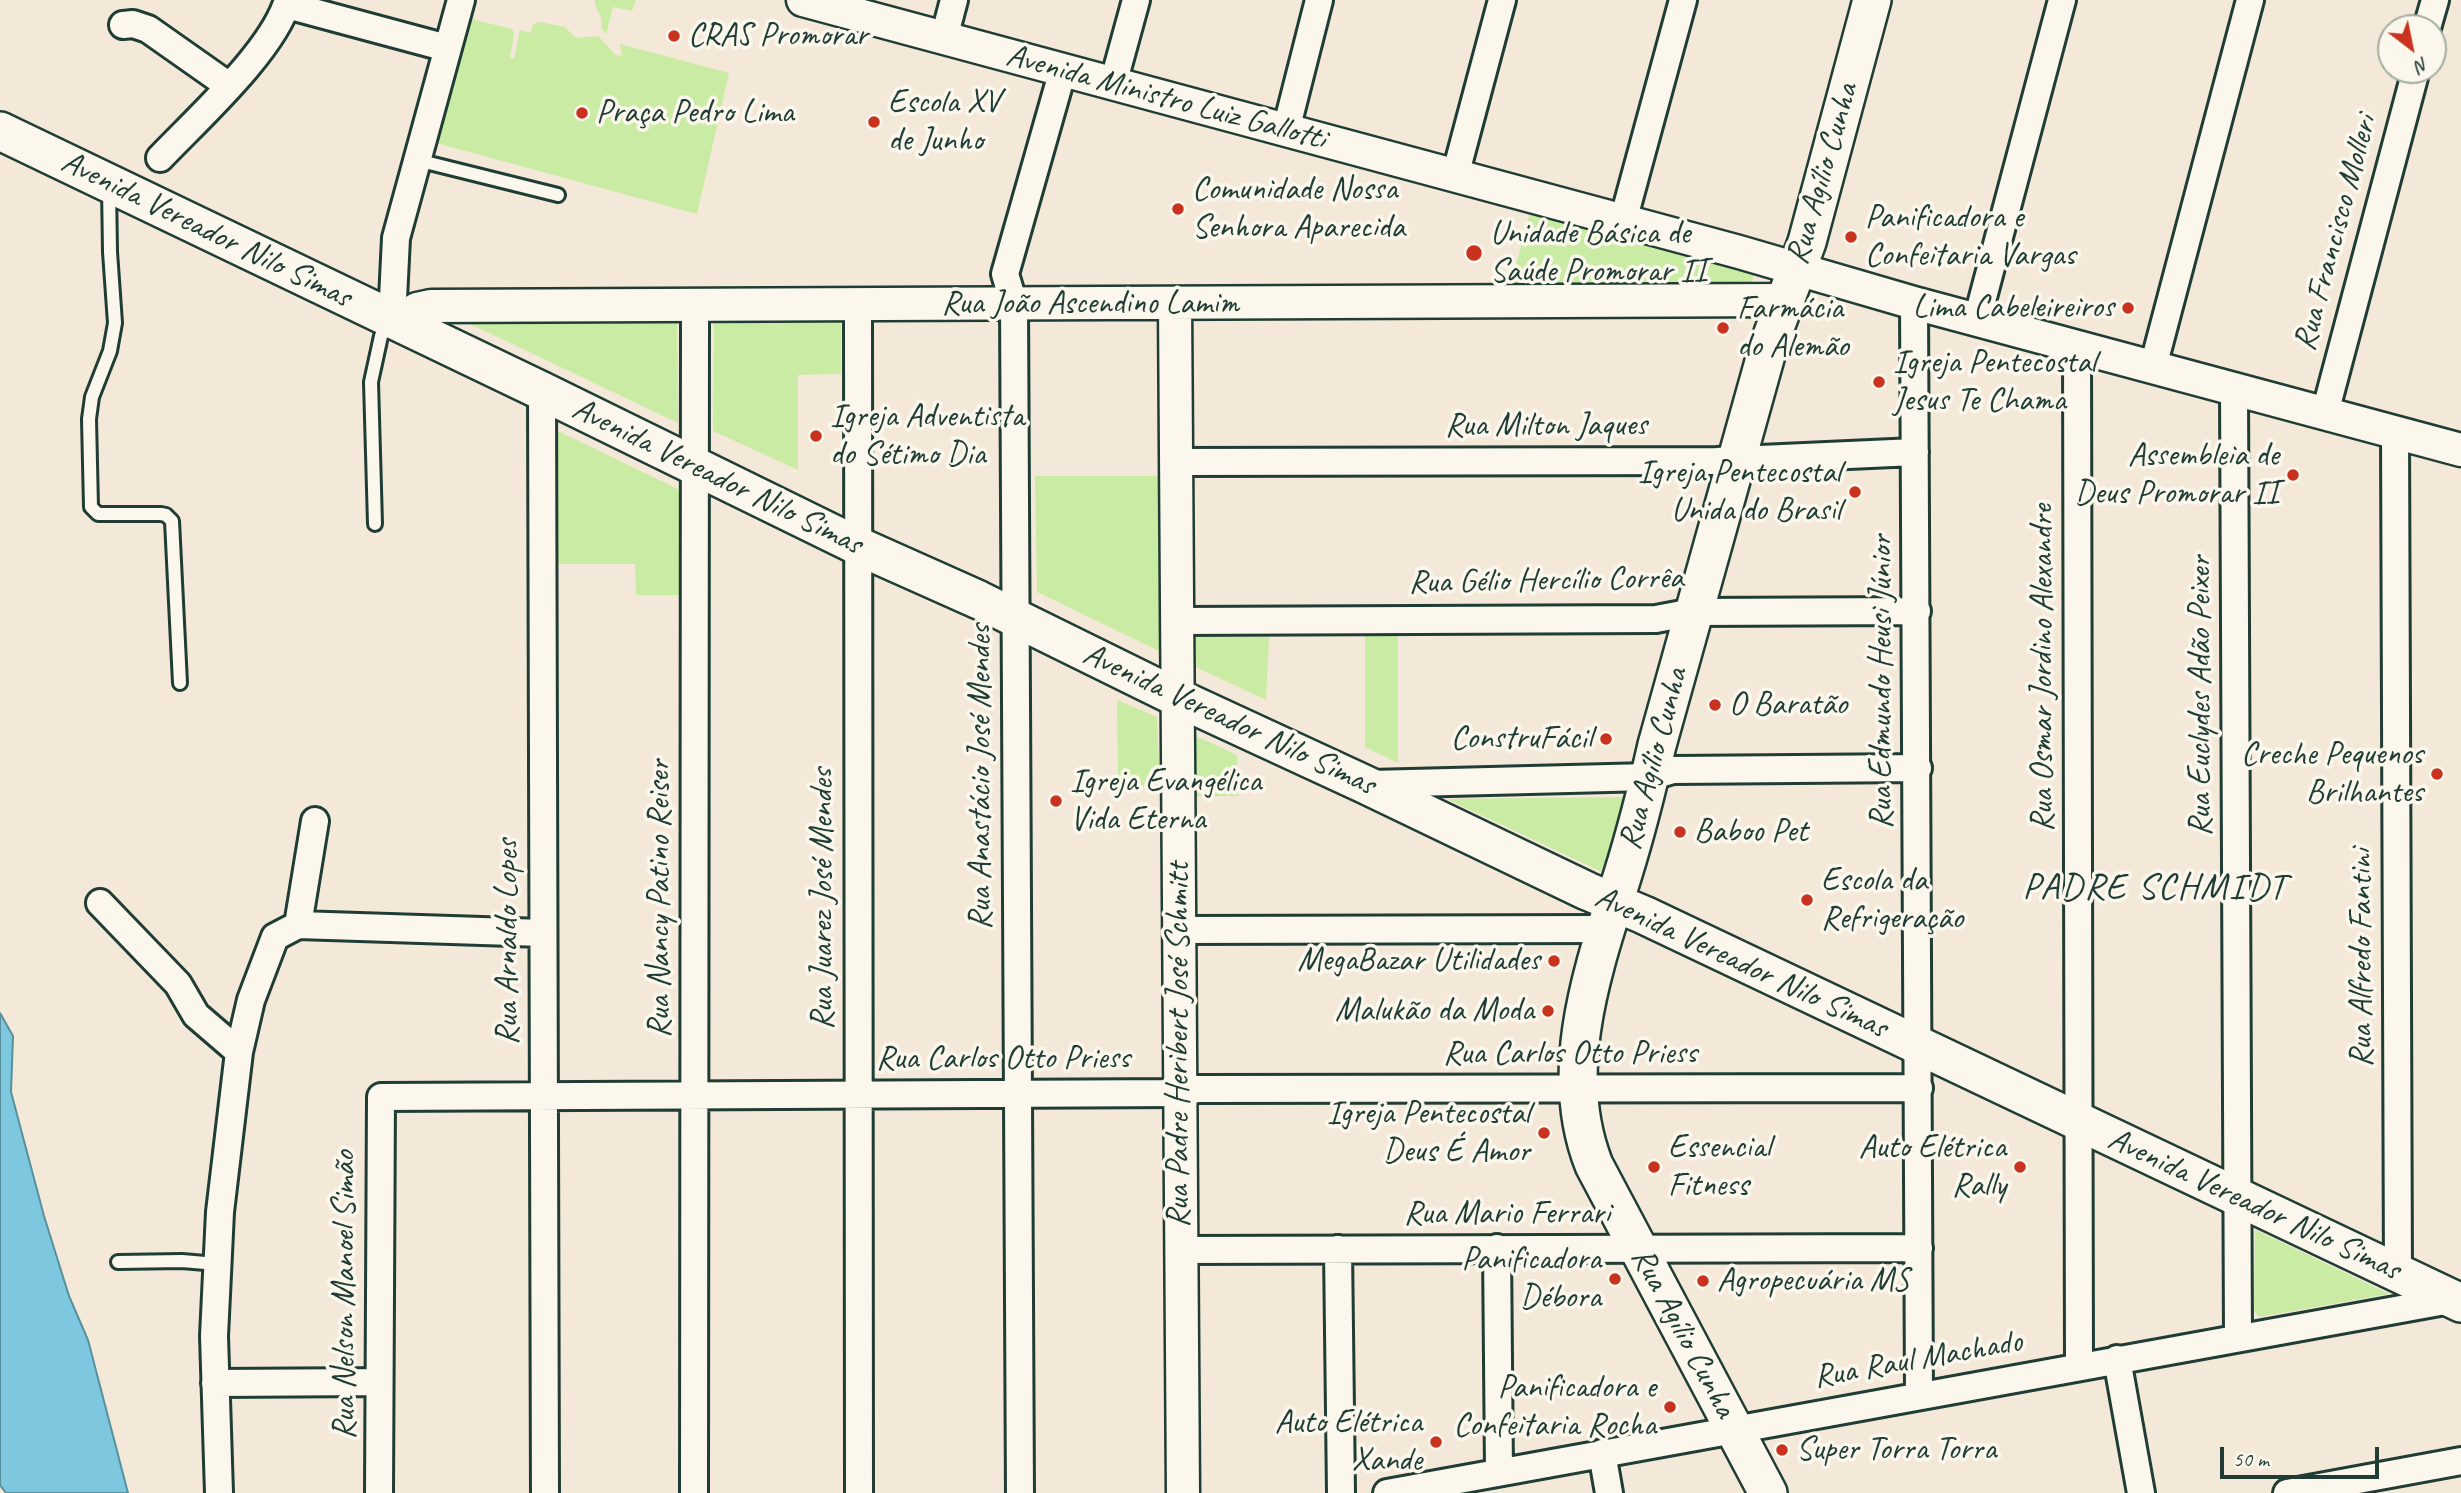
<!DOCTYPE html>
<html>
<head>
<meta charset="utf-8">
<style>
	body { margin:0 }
	#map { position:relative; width:2461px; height:1493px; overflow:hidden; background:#f4e9d8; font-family:Caveat,sans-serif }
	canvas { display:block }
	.north { position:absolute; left:2377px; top:14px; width:70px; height:70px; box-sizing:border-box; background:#fbf7ec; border:2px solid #a3ada2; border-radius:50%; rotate:148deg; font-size:19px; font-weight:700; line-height:28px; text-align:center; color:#1f3d34 }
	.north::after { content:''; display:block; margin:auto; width:24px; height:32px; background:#c8321e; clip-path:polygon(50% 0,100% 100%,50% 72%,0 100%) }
	.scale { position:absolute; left:2220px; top:1447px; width:159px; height:32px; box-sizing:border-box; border:4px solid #1f3d34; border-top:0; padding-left:9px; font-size:21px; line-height:24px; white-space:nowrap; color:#1f3d34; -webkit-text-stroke:5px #fbf7ec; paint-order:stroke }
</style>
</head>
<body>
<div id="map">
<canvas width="2461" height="1493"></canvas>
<div class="north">N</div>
<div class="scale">50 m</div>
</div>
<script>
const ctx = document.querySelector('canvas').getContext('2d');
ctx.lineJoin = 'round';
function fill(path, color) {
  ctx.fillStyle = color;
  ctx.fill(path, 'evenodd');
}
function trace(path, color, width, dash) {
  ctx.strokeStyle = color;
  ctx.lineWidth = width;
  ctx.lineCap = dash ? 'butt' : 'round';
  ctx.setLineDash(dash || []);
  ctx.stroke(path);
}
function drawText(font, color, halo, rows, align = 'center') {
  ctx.font = font + ' Caveat,sans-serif';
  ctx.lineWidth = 7;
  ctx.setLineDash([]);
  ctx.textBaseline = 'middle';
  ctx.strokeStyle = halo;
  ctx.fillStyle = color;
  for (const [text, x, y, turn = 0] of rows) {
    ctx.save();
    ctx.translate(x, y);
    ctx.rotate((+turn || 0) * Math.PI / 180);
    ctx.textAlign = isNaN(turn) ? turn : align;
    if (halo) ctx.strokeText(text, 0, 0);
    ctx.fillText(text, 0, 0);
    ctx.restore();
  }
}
fill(new Path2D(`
	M 595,0 L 636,0 L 632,11 L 613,7 L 606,34 L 601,27 C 604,13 593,9 595,0 Z
	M 471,19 L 512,29 L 514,33 L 510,58 L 514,59 L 520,30 L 531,33 L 533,24 L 540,22 L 565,27 L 576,38 L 598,36 L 616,55 L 622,56 L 620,44 L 729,73 L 697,214 L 436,143 Z
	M 1530,212 L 1634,240 L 1637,243 L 1748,270 L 1753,275 L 1752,284 L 1748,287 L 1510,288 Z
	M 677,318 L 678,423 L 464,321 Z
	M 714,319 L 841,319 L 841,374 L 798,375 L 798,470 L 713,431 Z
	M 558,431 L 682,491 L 681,595 L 636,595 L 635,564 L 553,564 L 554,433 Z
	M 1035,476 L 1160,476 L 1161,652 L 1037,592 Z
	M 1365,636 L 1398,636 L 1398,763 L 1365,747 Z
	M 1196,637 L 1269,637 L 1266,700 L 1196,667 Z
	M 1117,700 L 1157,717 L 1160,786 L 1118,786 Z
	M 1198,737 L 1237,755 L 1238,796 L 1193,796 L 1193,741 Z
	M 1624,797 L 1627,798 L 1602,872 L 1447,799 Z
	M 2255,1231 L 2258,1231 L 2389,1294 L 2259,1317 L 2254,1310 Z`), '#caeba3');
const water = new Path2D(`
	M 0,1013 L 13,1036 L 11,1092 L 44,1216 L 69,1296 L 88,1340 L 128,1493 L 6,1493 L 0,1485 Z`);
fill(water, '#7ec8df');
trace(water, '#58909b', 2);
const service = new Path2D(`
	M 417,160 L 558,195
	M 109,187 L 110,252 L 115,323 L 110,351 L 92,397 L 89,419 L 91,507 L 98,514 L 161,514 L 166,515 L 172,521 L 180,683
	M 375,524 L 371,382 L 381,336 L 390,322
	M 118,1262 L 182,1261 L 217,1264`);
const minor = new Path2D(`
	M 287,5 L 447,48
	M 123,25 L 133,24 L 148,29 L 229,86
	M 2427,28 L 2435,0
	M 944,38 L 954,0
	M 1113,84 L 1136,0
	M 1286,130 L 1319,0
	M 160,158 C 197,119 273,51 288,0
	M 1455,176 L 1502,0
	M 1623,221 L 1683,0
	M 1914,303 L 1919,1395
	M 858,304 L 859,1493
	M 392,319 L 396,238 L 461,0
	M 1977,320 L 2062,0
	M 2077,347 L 2079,1366
	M 2153,367 L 2250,0
	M 2234,389 L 2238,1338
	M 542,391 L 545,1493
	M 2325,413 L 2416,70
	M 2395,432 L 2398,1273
	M 1176,462 L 1716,461 L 1915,452
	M 1178,621 L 1656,619 L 1693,612 L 1917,611
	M 1370,784 L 1649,777 L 1673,770 L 1918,768
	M 100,903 L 178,984 L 196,1015 L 239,1052
	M 298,925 L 315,821
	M 1179,930 L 1604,929
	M 1497,1248 L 1499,1472
	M 1338,1249 L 1341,1493
	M 1180,1250 L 1919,1248
	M 2117,1359 L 2141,1493
	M 215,1383 L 379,1382
	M 1602,1453 L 1609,1493
	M 219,1493 L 214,1336 L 220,1212 L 239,1052 L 251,1000 L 275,937 L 298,925 L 543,933
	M 379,1493 L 381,1097 L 1180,1093 L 1197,1089 L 1919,1088
	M 694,1493 L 695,305
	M 1020,1493 L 1014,304 L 1005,274 L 1063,70
	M 1387,1493 L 2456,1299
	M 2287,1493 L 2461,1461`);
const tertiary = new Path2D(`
	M 803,0 L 1739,252 L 1914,303 L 2461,450
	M 1175,303 L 1183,1493
	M 399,323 L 417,309 L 431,306 L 1785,300`);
const secondary = new Path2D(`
	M 0,131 L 542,391 L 858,546 L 979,600 L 1178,698 L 1364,784 L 1587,891 L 1644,915 L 2461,1303
	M 1768,1493 L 1594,1165 C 1556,1069 1594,967 1623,874 C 1636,832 1647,789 1657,745 L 1769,344 L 1807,242 L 1872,0`);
trace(service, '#1f3d34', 18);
trace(minor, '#1f3d34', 32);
trace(tertiary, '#1f3d34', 37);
trace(secondary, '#1f3d34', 42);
trace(service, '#fbf7ec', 12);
trace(minor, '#fbf7ec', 26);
trace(tertiary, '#fbf7ec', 32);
trace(secondary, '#fbf7ec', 37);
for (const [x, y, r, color] of [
	[674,36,7,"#c8321e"],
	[582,113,7,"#c8321e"],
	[874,122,7,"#c8321e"],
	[1178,209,7,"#c8321e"],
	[1851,237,7,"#c8321e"],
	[1474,253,9,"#c8321e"],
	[2128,308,7,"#c8321e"],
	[1723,328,7,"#c8321e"],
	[1879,382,7,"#c8321e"],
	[816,436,7,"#c8321e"],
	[2293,475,7,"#c8321e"],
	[1855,492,7,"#c8321e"],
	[1715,705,7,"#c8321e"],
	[1606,739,7,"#c8321e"],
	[2437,774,7,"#c8321e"],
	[1056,801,7,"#c8321e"],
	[1680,832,7,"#c8321e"],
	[1807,900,7,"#c8321e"],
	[1554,961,7,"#c8321e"],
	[1548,1011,7,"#c8321e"],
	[1544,1133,7,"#c8321e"],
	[1654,1167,7,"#c8321e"],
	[2020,1167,7,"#c8321e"],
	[1615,1279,7,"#c8321e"],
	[1703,1281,7,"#c8321e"],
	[1670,1407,7,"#c8321e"],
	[1436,1442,7,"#c8321e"],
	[1782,1450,7,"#c8321e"]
]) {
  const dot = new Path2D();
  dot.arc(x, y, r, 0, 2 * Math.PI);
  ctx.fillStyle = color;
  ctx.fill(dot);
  trace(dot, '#fbf7ec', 2.5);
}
drawText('33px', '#1f3d34', '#fbf7ec', [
	["CRAS Promorar",688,36],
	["Escola XV",888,103],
	["de Junho",888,141],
	["Praça Pedro Lima",596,113],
	["Comunidade Nossa",1192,190],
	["Senhora Aparecida",1192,228],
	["Panificadora e",1865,218],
	["Confeitaria Vargas",1865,256],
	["Unidade Básica de",1490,234],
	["Saúde Promorar II",1490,272],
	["Lima Cabeleireiros",2114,308,"right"],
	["Farmácia",1737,309],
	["do Alemão",1737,347],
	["Igreja Pentecostal",1893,363],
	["Jesus Te Chama",1893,401],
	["Igreja Adventista",830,417],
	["do Sétimo Dia",830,455],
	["Assembleia de",2279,456,"right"],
	["Deus Promorar II",2279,494,"right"],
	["Igreja Pentecostal",1841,473,"right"],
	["Unida do Brasil",1841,511,"right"],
	["O Baratão",1729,705],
	["ConstruFácil",1592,739,"right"],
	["Creche Pequenos",2423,755,"right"],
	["Brilhantes",2423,793,"right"],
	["Igreja Evangélica",1070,782],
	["Vida Eterna",1070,820],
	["Baboo Pet",1694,832],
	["Escola da",1821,881],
	["Refrigeração",1821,919],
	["MegaBazar Utilidades",1540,961,"right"],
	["Malukão da Moda",1534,1011,"right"],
	["Igreja Pentecostal",1530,1114,"right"],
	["Deus É Amor",1530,1152,"right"],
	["Essencial",1668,1148],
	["Fitness",1668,1186],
	["Auto Elétrica",2006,1148,"right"],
	["Rally",2006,1186,"right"],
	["Panificadora",1601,1260,"right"],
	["Débora",1601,1298,"right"],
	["Agropecuária MS",1717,1281],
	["Panificadora e",1656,1388,"right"],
	["Confeitaria Rocha",1656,1426,"right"],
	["Auto Elétrica",1422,1423,"right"],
	["Xande",1422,1461,"right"],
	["Super Torra Torra",1796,1450]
], 'left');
drawText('33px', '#1f3d34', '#fbf7ec', [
	["Avenida Ministro Luiz Gallotti",1166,98,15],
	["Rua Agílio Cunha",1823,174,-74],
	["Avenida Vereador Nilo Simas",206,230,26],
	["Rua Francisco Molleri",2336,233,-75],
	["Rua João Ascendino Lamim",1090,304],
	["Rua Milton Jaques",1546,426],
	["Avenida Vereador Nilo Simas",717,477,26],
	["Rua Gélio Hercílio Corrêa",1546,581,-1],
	["Rua Osmar Jordino Alexandre",2043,668,-90],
	["Rua Edmundo Heusi Júnior",1882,682,-90],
	["Rua Euclydes Adão Peixer",2201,696,-90],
	["Avenida Vereador Nilo Simas",1229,720,25],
	["Rua Agílio Cunha",1654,759,-75],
	["Rua Anastácio José Mendes",981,777,-90],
	["Rua Nancy Patino Reiser",660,899,-90],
	["Rua Juarez José Mendes",823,899,-90],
	["Rua Arnaldo Lopes",508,942,-90],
	["Rua Alfredo Fantini",2362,958,-90],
	["Avenida Vereador Nilo Simas",1741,963,25],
	["Rua Padre Heribert José Schmitt",1179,1045,-90],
	["Rua Carlos Otto Priess",1570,1054],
	["Rua Carlos Otto Priess",1003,1059],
	["Avenida Vereador Nilo Simas",2254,1205,25],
	["Rua Mario Ferrari",1507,1214],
	["Rua Nelson Manoel Simão",345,1295,-90],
	["Rua Agílio Cunha",1683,1333,62],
	["Rua Raul Machado",1918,1360,-10]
]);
ctx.letterSpacing = '2px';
drawText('37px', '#1f3d34', '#fbf7ec', [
	["PADRE SCHMIDT",2155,888]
]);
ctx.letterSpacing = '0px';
</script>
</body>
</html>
